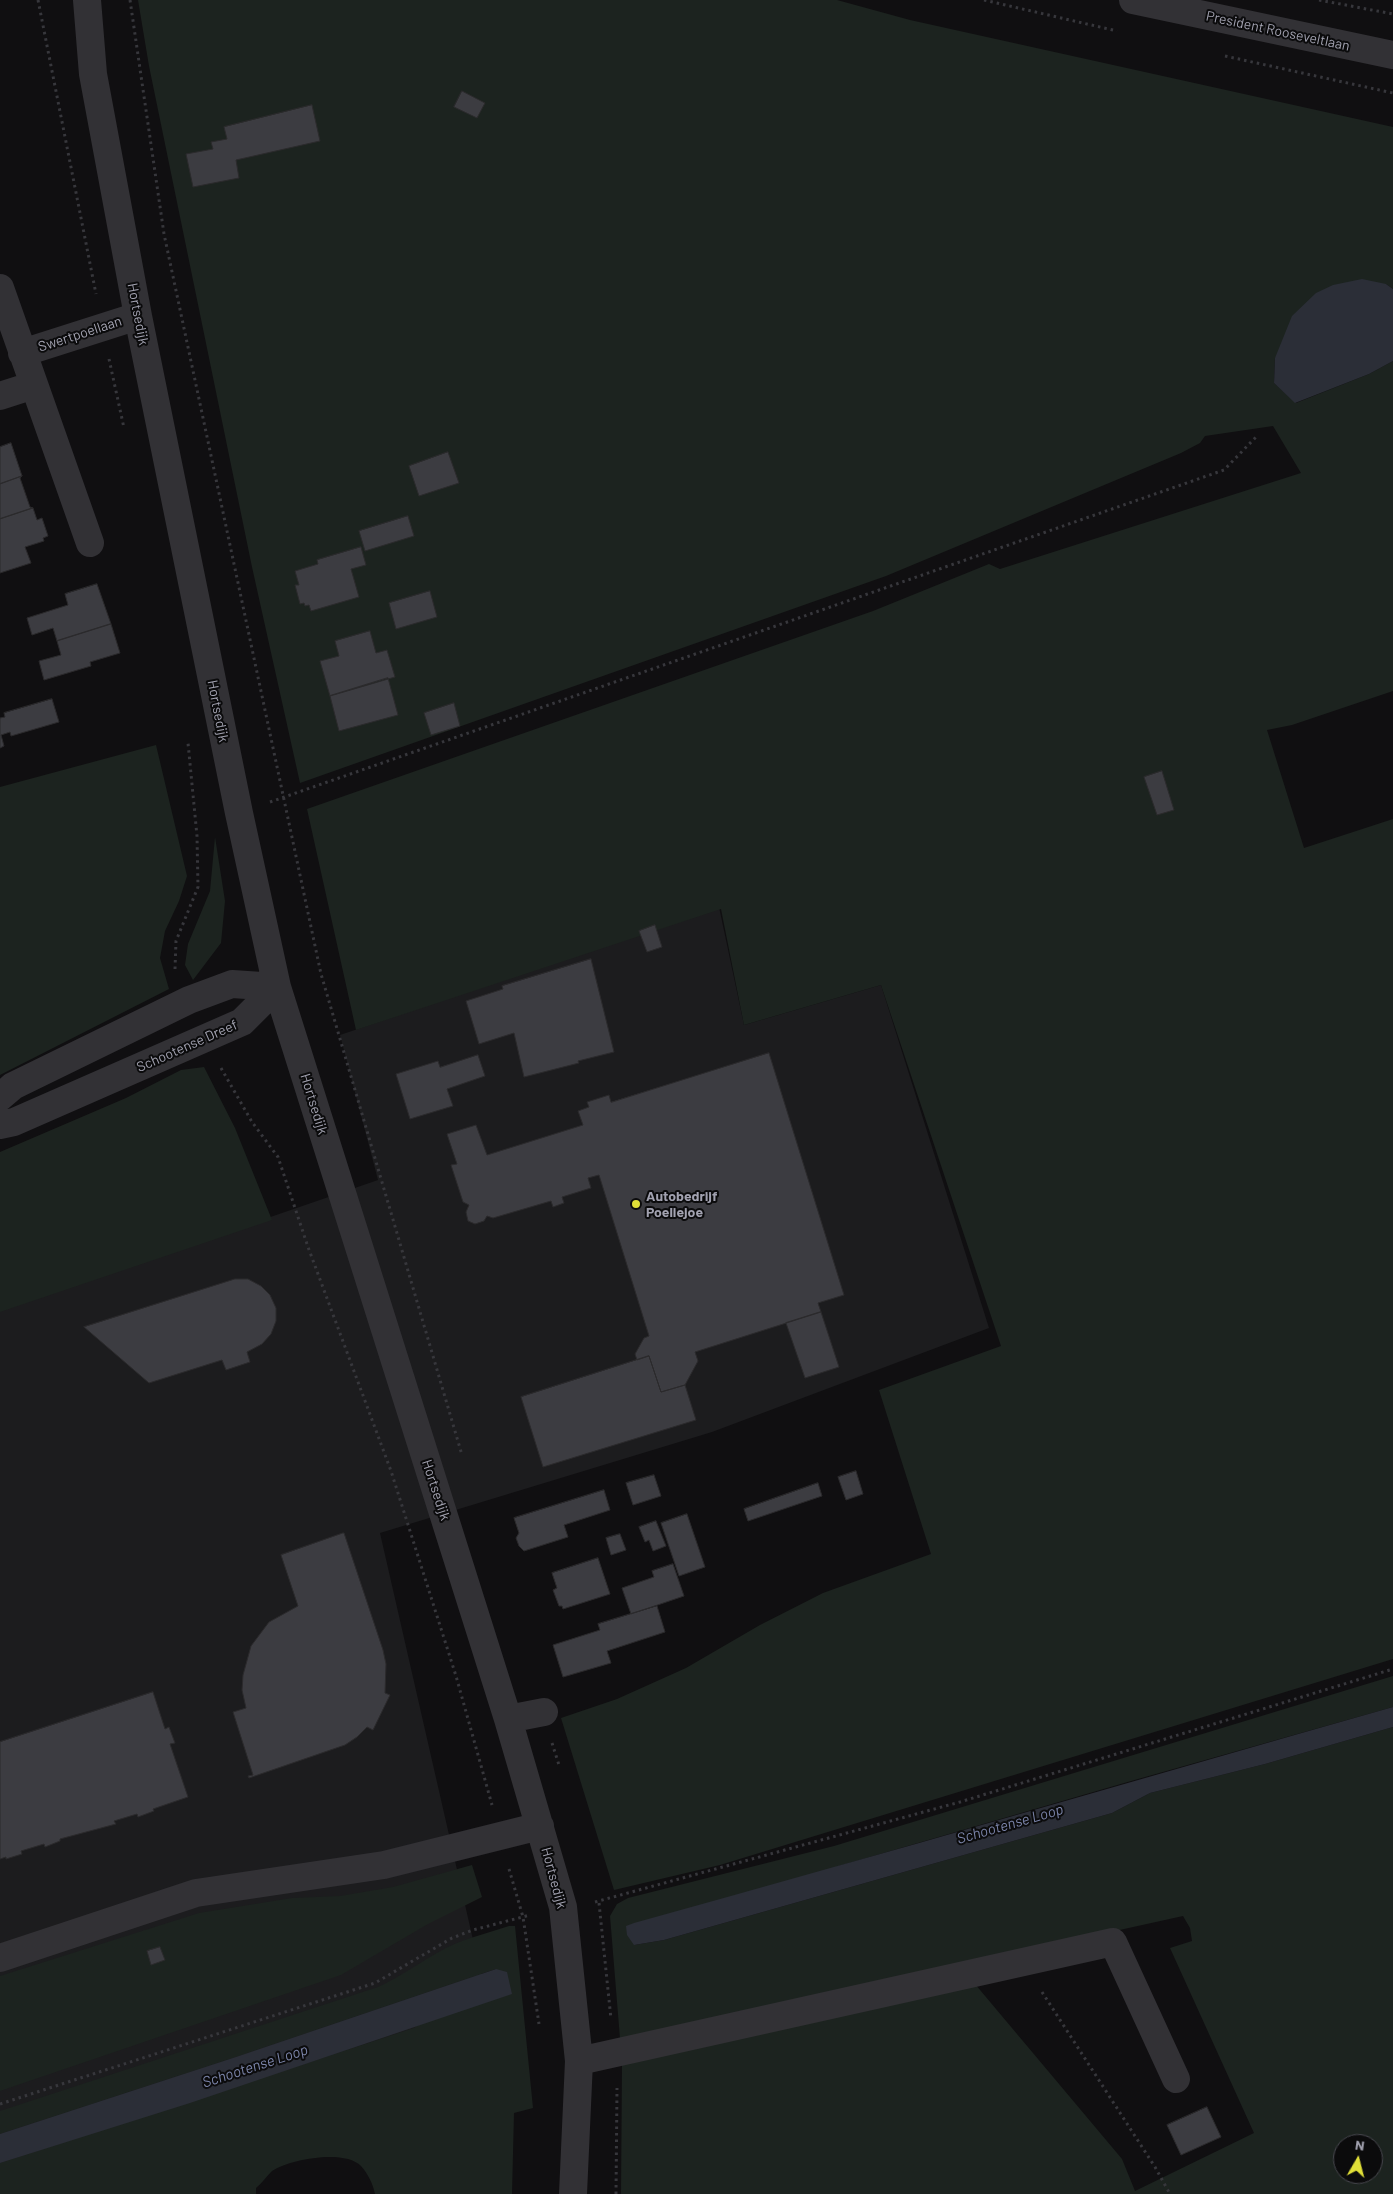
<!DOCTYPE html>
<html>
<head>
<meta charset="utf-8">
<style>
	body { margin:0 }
	#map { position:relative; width:1393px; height:2194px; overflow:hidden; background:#100f11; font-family:Barlow,sans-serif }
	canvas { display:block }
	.north { position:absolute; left:1333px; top:2134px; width:50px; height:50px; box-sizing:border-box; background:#0b0b0c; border:1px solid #47474e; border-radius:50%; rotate:8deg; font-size:14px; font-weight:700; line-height:20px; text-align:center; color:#a2a2b0 }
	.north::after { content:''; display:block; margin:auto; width:18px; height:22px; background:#e0df38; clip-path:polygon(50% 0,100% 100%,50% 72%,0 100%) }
</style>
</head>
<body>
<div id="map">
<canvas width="1393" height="2194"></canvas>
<div class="north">N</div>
</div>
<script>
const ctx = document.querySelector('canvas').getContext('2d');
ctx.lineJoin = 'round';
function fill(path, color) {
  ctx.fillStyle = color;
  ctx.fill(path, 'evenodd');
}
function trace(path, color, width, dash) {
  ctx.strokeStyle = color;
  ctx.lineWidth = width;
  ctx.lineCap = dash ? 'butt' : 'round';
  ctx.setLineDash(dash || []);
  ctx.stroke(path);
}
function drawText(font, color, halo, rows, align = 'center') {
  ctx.font = font + ' Barlow,sans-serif';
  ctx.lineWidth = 4;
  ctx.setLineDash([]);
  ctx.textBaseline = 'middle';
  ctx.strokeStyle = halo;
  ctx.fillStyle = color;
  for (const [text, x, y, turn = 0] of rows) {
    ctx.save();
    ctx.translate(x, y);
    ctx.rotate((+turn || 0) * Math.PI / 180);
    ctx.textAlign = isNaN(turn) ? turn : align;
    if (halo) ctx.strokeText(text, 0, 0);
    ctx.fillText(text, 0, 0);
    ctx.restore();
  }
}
fill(new Path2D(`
	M 719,907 L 744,1025 L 881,985 L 989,1328 L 712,1432 L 380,1533 L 490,2014 L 0,2194 L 0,1310 L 378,1180 L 340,1035 Z`), '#1c1c1e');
fill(new Path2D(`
	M 138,0 L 837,0 L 910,20 L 1393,127 L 1393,289 L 1386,284 L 1275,358 L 1274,383 L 1296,403 L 1369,374 L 1393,361 L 1393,691 L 1292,725 L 1267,730 L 1304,848 L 1393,819 L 1393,1659 L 720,1865 L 614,1890 L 561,1718 L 617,1699 L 686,1668 L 760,1625 L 823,1593 L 931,1554 L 879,1390 L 1001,1346 L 881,985 L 744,1025 L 721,909 L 356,1030 L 307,809 L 873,611 L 989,564 L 1000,569 L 1301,473 L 1273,426 L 1205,436 L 1200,443 L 1181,453 L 886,576 L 300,783 L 252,567 L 149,66 Z
	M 156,745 L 187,876 L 179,901 L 165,931 L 160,958 L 169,989 L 0,1075 L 0,787 Z
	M 215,837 L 225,901 L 221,943 L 193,980 L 185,965 L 188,944 L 210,891 Z
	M 204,1067 L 235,1128 L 272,1220 L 0,1312 L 0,1152 L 126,1098 L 181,1070 Z
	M 1393,1676 L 1393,1707 L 1131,1781 L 839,1866 L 634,1945 L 664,1940 L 1112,1813 L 1150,1793 L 1265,1764 L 1393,1727 L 1393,2194 L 621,2194 L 622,2063 L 610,1916 L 617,1904 L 628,1898 L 834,1846 ZM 1183,1916 L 1190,1928 L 1192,1941 L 1170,1948 L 1254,2133 L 1135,2191 L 1122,2159 L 975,1984 L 680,2027 ZM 1343,2144 L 1373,2144 L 1373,2174 L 1343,2174 Z
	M 472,1865 L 482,1897 L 428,1924 L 341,1975 L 0,2091 L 0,1976 L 199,1913 L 292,1898 L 340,1896 L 393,1887 Z
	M 509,1926 L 515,1926 L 533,2108 L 514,2113 L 512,2194 L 375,2194 C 373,2184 368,2174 361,2166 C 345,2149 290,2159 272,2171 C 267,2176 262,2183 256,2188 L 256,2194 L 0,2194 L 0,2163 L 414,2028 L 496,1969 L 236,2057 L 0,2134 L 0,2111 L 378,1987 C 402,1976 423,1960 446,1948 C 466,1938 488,1933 509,1926 Z`), '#1c231f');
fill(new Path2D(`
	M 1362,279 L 1386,284 L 1393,289 L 1393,361 L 1369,374 L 1295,403 L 1274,383 L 1275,358 L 1292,316 L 1316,293 L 1333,285 Z
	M 1393,1707 L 1393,1727 L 1265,1764 L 1150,1793 L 1112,1813 L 664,1940 L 634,1945 L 627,1935 L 626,1926 L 634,1923 C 888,1853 1140,1779 1393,1707 Z
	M 496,1969 L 507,1972 L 512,1994 L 190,2103 L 0,2163 L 0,2134 L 236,2057 Z`), '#2b2e37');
const building = new Path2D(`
	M 462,91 L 485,103 L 477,118 L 454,107 Z
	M 312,105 L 320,141 L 236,160 L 239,178 L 193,187 L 186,154 L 213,149 L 211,142 L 227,139 L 224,127 Z
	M 11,443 L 22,476 L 0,484 L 0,447 Z
	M 448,452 L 459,483 L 419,496 L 409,466 Z
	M 22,476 L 20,478 L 30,507 L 33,508 L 0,519 L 0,484 Z
	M 33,508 L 37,520 L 42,518 L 48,536 L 43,538 L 44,541 L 25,547 L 31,563 L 0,573 L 0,519 Z
	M 408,516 L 414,536 L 365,551 L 359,531 Z
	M 361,547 L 366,565 L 351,569 L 359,597 L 311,611 L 309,605 L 305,606 L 304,603 L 300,604 L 295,585 L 299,585 L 295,571 L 318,564 L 317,560 Z
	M 97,584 L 111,624 L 57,641 L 53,628 L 32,635 L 27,618 L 68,605 L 65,594 Z
	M 430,591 L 437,617 L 396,629 L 389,603 Z
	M 111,624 L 120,653 L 90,662 L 91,666 L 44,680 L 39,661 L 61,655 L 57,641 Z
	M 370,631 L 376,653 L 387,650 L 395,677 L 330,696 L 320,661 L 339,656 L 335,641 Z
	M 388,678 L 398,715 L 339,731 L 330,696 Z
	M 52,699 L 59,722 L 11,736 L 10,732 L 1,735 L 4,746 L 0,748 L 0,718 L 5,717 L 4,713 Z
	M 454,703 L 460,726 L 431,735 L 424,713 Z
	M 1162,771 L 1174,810 L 1157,815 L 1144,777 Z
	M 655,925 L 662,947 L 647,952 L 639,931 Z
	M 591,959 L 614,1052 L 578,1061 L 579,1063 L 524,1077 L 514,1033 L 479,1044 L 466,1001 L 503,989 L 502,986 Z
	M 769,1053 L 844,1295 L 818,1303 L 821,1312 L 695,1352 L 698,1361 L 685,1385 L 661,1392 L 649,1356 L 637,1360 L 635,1354 L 644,1338 L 649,1336 L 599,1175 L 588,1178 L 591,1188 L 562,1197 L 564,1203 L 553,1207 L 551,1201 L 493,1218 L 487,1216 L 484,1221 L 475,1224 L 468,1221 L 466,1212 L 469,1205 L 463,1202 L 451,1165 L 457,1164 L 447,1134 L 476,1125 L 487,1155 L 583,1125 L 578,1111 L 589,1107 L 587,1102 L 609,1095 L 611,1102 Z
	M 478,1055 L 485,1076 L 447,1089 L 453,1106 L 410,1119 L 396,1074 L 438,1061 L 440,1067 Z
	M 235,1279 L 248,1279 L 261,1286 L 270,1295 L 276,1308 L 276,1321 L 271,1334 L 262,1344 L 247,1352 L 250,1362 L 226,1370 L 222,1360 L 149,1383 L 84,1327 Z
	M 821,1312 L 839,1367 L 805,1378 L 786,1323 Z
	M 649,1356 L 661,1392 L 685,1385 L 696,1420 L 543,1467 L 521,1397 Z
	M 856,1471 L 863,1494 L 846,1500 L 838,1477 Z
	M 654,1475 L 661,1496 L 633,1505 L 626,1483 Z
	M 818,1483 L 822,1496 L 748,1521 L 744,1509 Z
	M 604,1490 L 610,1510 L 564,1525 L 568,1537 L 524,1551 L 519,1546 L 516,1538 L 519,1533 L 514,1518 Z
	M 687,1514 L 705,1567 L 679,1576 L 661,1523 Z
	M 656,1521 L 666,1546 L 653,1551 L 649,1540 L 645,1542 L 639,1527 Z
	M 343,1533 L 344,1533 L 383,1650 L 386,1664 L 385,1693 L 390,1695 L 373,1730 L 367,1727 L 357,1737 L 345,1745 L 249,1778 L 248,1776 L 253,1775 L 233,1712 L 246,1708 L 242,1690 L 243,1675 L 251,1646 L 269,1622 L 298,1606 L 281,1555 Z
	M 620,1534 L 626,1550 L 611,1555 L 606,1538 Z
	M 598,1558 L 610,1594 L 563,1609 L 562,1606 L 559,1606 L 553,1590 L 557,1588 L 552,1573 Z
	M 673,1564 L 684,1596 L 631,1614 L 622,1588 L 654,1577 L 652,1571 Z
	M 657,1606 L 665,1632 L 607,1651 L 611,1663 L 563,1677 L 553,1645 L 600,1630 L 598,1624 Z
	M 153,1692 L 165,1729 L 169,1727 L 175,1743 L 170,1744 L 188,1797 L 153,1809 L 154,1811 L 138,1817 L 137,1814 L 114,1821 L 116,1824 L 60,1839 L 60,1841 L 45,1847 L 44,1844 L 21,1851 L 22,1854 L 6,1859 L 6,1857 L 0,1859 L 0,1742 Z
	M 160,1947 L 165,1960 L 151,1965 L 147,1951 Z
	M 1207,2107 L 1221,2137 L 1181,2155 L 1167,2125 Z`);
fill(building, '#3c3c41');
trace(building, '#2b2a2c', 1);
trace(new Path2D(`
	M 38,0 L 96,294
	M 130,0 L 164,234 L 321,974 L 462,1455
	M 984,0 L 1117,31
	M 1319,0 L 1393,14
	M 1225,56 L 1393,93
	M 109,359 L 124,428
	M 270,802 L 1224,470 L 1256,437
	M 175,969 L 176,941 L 198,887 L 197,836 L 188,743
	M 221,1068 L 252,1122 L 278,1157 L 308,1247 L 391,1471 L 456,1676 L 492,1805
	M 552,1743 L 559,1765
	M 509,1869 L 523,1917 L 539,2024
	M 595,1902 L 960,1802 L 1393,1669
	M 599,1903 L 611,2019
	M 1042,1992 L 1155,2167 L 1170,2194
	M 0,2104 L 375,1983 L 452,1938 L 473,1930 L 530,1915
	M 616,2194 L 617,2088`), '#37373c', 3, [2.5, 4]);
trace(new Path2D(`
	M 87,0 L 93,74 L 138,316 L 239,813 L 277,987 L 508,1719 L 563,1907 L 579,2061 L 573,2194
	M 1133,0 L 1393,55
	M 0,288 L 90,543
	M 22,353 L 138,316
	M 0,396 L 34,385
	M 0,1097 L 13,1086 L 189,1000 L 232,984 L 277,987
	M 0,1125 L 14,1122 L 242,1022 L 277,987
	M 508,1719 L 544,1712
	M 0,1958 L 196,1893 L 384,1865 L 540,1826
	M 579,2061 L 1113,1942 L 1176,2079`), '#323135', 28);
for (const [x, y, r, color] of [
	[636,1204,5,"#e0df38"]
]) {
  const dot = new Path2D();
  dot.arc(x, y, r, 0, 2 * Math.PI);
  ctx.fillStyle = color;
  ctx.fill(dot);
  trace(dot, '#0b0b0c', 2);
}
drawText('14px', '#a2a2b0', '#0b0b0c', [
	["President Rooseveltlaan",1278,31,12],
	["Hortsedijk",138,314,79],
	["Swertpoellaan",80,334,-18],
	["Hortsedijk",218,711,79],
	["Schootense Dreef",187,1046,-24],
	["Hortsedijk",314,1104,73],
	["Hortsedijk",436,1490,72],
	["Hortsedijk",554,1878,75]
]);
drawText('bold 14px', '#a2a2b0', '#0b0b0c', [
	["Autobedrijf",646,1196],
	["Poeliejoe",646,1212]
], 'left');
drawText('italic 15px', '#7b84a9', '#0b0b0c', [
	["Schootense Loop",1010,1824,-16],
	["Schootense Loop",255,2066,-18]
]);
</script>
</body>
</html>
